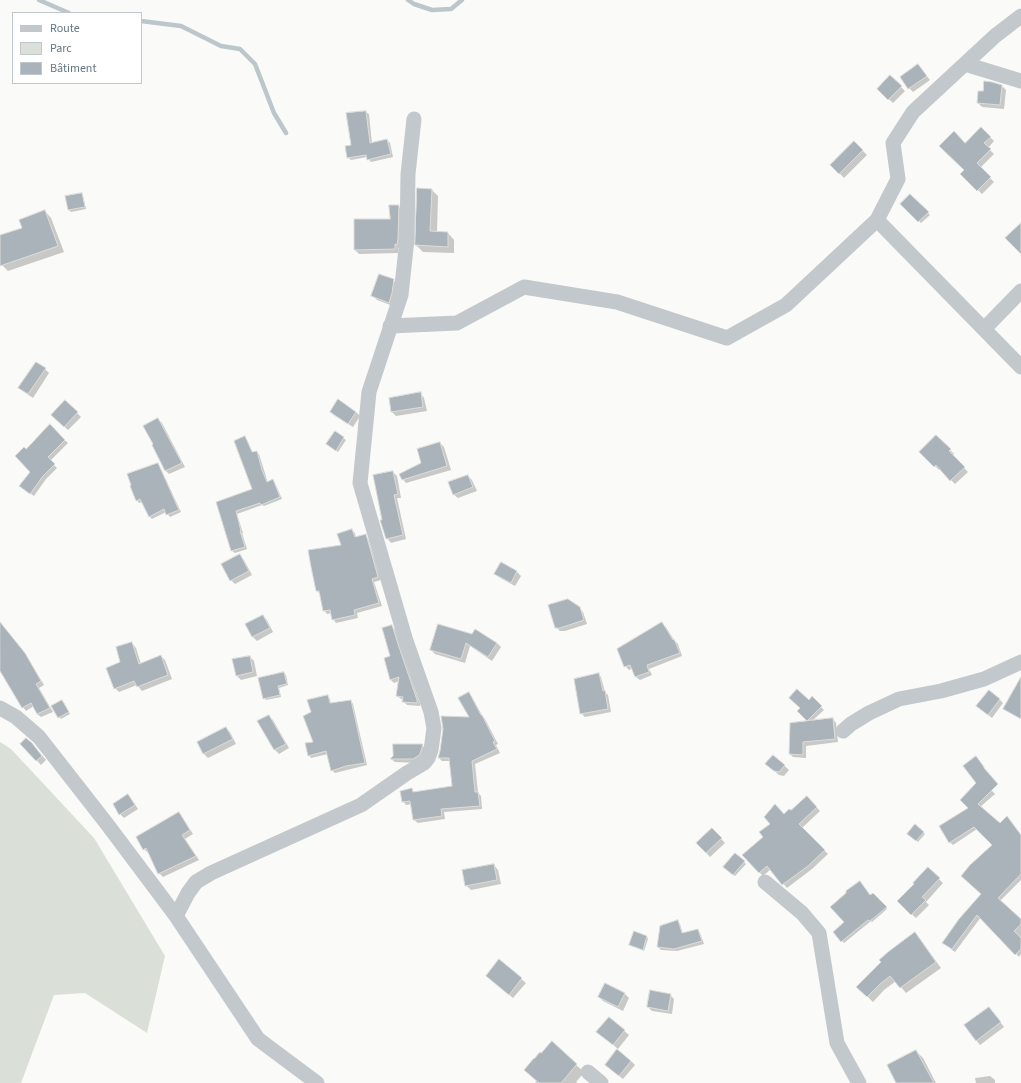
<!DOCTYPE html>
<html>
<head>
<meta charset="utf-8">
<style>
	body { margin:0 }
	#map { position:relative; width:1021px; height:1083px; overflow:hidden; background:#fafaf8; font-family:"Source Sans 3",sans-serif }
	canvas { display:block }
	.legend { position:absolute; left:12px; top:12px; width:130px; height:72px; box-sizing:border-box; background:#fff; border:1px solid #c1c8cd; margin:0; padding:5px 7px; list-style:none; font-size:12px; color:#657683 }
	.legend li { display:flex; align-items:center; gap:8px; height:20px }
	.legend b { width:20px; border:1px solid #c1c8cd }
</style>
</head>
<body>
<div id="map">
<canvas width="1021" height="1083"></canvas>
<ul class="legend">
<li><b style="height:5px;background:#c3c8cc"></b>Route</li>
<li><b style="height:11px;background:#dadfd7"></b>Parc</li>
<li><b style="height:11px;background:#aab3b9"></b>Bâtiment</li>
</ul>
</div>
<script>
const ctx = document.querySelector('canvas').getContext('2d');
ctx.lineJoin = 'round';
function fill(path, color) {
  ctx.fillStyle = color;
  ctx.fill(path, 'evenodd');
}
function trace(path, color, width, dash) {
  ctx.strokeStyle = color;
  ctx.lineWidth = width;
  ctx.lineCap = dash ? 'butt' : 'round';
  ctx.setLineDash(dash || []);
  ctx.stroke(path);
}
fill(new Path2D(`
	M 0,742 L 11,749 L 94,838 L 165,956 L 147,1033 L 85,993 L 54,995 L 21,1083 L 0,1083 Z`), '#dadfd7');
fill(new Path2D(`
	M 918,65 L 930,80 L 913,92 L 909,88 Z
	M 890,76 L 905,91 L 893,103 L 878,89 Z
	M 1002,86 L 1006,90 L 1004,109 L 982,107 L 978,103 L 984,92 Z
	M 366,112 L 369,114 L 372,144 L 387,140 L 390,143 L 393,157 L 371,162 L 367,157 L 351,160 L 348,157 Z
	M 981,128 L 994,141 L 988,148 L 994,154 L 980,168 L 994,182 L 982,194 L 962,174 L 965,170 L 965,144 Z
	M 854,142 L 867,155 L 844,178 L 832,165 Z
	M 418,189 L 432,190 L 438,196 L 437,233 L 448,233 L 454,240 L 454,253 L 423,252 L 416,245 Z
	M 81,194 L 83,196 L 86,209 L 71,212 L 69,210 Z
	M 910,195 L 930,215 L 921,223 L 901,204 Z
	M 398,206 L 402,210 L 401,248 L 398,248 L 398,253 L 359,254 L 355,250 L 391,220 Z
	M 45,211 L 51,218 L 64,252 L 8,271 L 2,265 L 0,260 L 0,236 L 23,228 Z
	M 393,280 L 397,284 L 393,306 L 377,300 L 373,296 Z
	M 45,369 L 49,373 L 33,398 L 24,392 L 20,388 Z
	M 420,393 L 424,398 L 427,411 L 396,416 L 392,412 L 390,399 Z
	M 65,401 L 81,417 L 68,430 L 52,415 Z
	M 331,412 L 356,412 L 360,416 L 353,427 L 335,416 Z
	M 158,419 L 162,423 L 185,467 L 169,474 L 165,470 Z
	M 50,426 L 68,443 L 50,461 L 57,468 L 46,479 L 34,496 L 24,489 L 31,471 L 26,450 Z
	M 335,432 L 346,440 L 338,452 L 329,446 Z
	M 936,436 L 954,454 L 953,456 L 968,472 L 955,484 L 940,469 L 939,470 L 921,452 Z
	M 244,438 L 247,440 L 253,453 L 256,452 L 259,454 L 268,483 L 273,481 L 275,483 L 282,499 L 264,506 L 262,505 L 237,514 L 243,533 L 242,533 L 247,549 L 235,553 L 232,551 L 217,502 L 253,490 Z
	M 440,443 L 444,447 L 451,470 L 406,483 L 403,479 L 422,463 Z
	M 158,465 L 160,467 L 181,512 L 170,517 L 166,512 L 152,519 L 149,516 L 143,502 L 139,503 L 137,500 Z
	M 393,472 L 397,476 L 401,498 L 397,498 L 406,539 L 391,543 L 387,538 L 383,520 Z
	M 468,476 L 472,480 L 477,491 L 458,498 L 453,494 Z
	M 352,530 L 355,533 L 356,538 L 365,536 L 368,539 L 381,580 L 374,582 L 382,606 L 357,613 L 358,618 L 336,623 L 333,619 L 332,613 L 327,614 L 324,610 L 320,594 L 317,591 Z
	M 240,556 L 244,560 L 252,575 L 235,584 L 231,580 Z
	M 517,572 L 521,576 L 515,586 L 500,578 L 495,574 Z
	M 579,608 L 583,612 L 587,624 L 565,631 L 560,631 L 556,627 Z
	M 263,616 L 267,620 L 273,632 L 257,641 L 252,636 Z
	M 662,624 L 666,627 L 674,640 L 678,644 L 682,656 L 649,669 L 652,675 L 640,680 L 636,677 L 633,668 L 629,670 L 625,666 Z
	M 392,626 L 395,630 L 401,648 L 420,704 L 420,706 L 407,705 L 403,701 L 403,700 L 401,699 L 397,696 L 399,681 L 394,683 L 390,679 Z
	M 439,626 L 497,643 L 501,647 L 492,661 L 470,646 L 465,663 L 435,654 L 431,650 Z
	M 0,629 L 6,630 L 28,658 L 44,685 L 39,688 L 53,712 L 41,717 L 37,714 L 34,706 L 26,711 L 23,707 L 0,659 Z
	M 132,643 L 136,648 L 141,664 L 161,656 L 165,660 L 172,679 L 142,691 L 137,685 L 119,692 L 115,688 L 121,663 Z
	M 250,657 L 254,661 L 257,676 L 241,680 L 237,676 Z
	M 284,673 L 286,675 L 288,685 L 279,688 L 281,697 L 266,700 L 264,698 Z
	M 598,674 L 601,677 L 605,692 L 608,695 L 611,712 L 585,717 L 581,713 Z
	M 469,694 L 472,697 L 483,717 L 485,719 L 498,744 L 496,745 L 500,753 L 475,764 L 478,793 L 481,796 L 482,809 L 444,812 L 445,819 L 418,823 L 414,820 L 412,804 L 406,805 L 403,801 L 412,789 L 415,793 L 453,787 L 450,761 L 442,761 L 439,758 L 441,751 L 471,718 Z
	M 327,696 L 330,699 L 331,704 L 351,701 L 353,704 L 367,765 L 335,773 L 332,770 L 328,754 L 311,758 L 309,755 L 314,742 L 312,713 Z
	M 812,698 L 824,710 L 812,721 L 833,719 L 836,723 L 838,742 L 806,746 L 806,758 L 793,757 L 790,754 L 809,722 L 799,711 Z
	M 999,699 L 1003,703 L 992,718 L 982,710 Z
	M 64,703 L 70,714 L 61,719 L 53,707 Z
	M 268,716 L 273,720 L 289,748 L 279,754 L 275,750 L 259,722 Z
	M 226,728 L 230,732 L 236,744 L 208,758 L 204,754 L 198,742 Z
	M 21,744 L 32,744 L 46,760 L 41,765 Z
	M 422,745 L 426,749 L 417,763 L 395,762 L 391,759 Z
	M 774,756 L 789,770 L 784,776 L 779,775 L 771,768 Z
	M 981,779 L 995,794 L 980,807 L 1000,824 L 1021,835 L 1021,880 L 1000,901 L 1021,920 L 1021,954 L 1019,957 L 981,917 L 955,952 L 943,943 L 982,894 L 993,845 L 977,829 L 953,845 L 950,842 L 970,808 Z
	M 128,796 L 132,800 L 138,809 L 124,818 L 120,814 Z
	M 807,797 L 820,811 L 802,828 L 828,854 L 812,869 L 787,888 L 771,869 L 763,876 L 743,855 Z
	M 178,813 L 182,817 L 193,834 L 185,839 L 199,860 L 163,877 L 159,873 L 149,853 L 148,853 L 144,849 Z
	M 915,826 L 925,834 L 918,842 L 908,834 Z
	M 712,829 L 725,843 L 710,857 L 697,843 Z
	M 744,862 L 746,864 L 735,876 L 726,869 Z
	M 494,865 L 498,870 L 501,884 L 471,890 L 466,885 Z
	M 928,868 L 943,883 L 926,902 L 929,905 L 916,918 L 898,901 L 915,884 Z
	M 873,894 L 887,909 L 872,922 L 871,921 L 844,943 L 834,932 L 846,922 Z
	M 677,921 L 680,924 L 683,934 L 697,930 L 700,933 L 704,944 L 677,951 L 661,950 L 658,947 Z
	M 915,934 L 920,939 L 941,968 L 906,993 L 896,981 L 884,990 L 873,1002 L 858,987 Z
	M 647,937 L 648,939 L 644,951 L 632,946 L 630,945 Z
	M 500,961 L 526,983 L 513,998 L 491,980 Z
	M 605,984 L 625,994 L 629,998 L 623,1011 L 603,1001 L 599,997 Z
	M 670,995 L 674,999 L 672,1014 L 652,1011 L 648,1007 Z
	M 989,1008 L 1004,1027 L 980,1045 L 976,1040 Z
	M 609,1018 L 629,1035 L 618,1049 L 598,1032 Z
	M 916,1051 L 923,1058 L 936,1083 L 897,1083 Z
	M 569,1059 L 583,1071 L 582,1075 L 576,1082 L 578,1083 L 536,1083 L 535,1082 Z
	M 631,1061 L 635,1065 L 623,1079 L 610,1069 Z
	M 990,1076 L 995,1080 L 995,1083 L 976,1083 L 975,1078 Z`), '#0003');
trace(new Path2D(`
	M 39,0 L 69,13
	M 408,0 L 414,4 L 432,10 L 451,9 L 462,0
	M 141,21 L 181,26 L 221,46 L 240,49 L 255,64 L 274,113 L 286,133`), '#bbc7cb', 4.5);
const building = new Path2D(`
	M 918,64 L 927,76 L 908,89 L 900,77 Z
	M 890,75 L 902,86 L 888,100 L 877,89 Z
	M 984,81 L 992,82 L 1002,85 L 1000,105 L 977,103 L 978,91 L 983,91 Z
	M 366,111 L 370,143 L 387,139 L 391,154 L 367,160 L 366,155 L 347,158 L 345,146 L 351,145 L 346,113 Z
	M 981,127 L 991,137 L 984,143 L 991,149 L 977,163 L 991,177 L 977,191 L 960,174 L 964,170 L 939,146 L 954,131 L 965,143 Z
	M 854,141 L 863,150 L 839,174 L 830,165 Z
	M 417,188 L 432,189 L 430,231 L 448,232 L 448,247 L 415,245 Z
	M 82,193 L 85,207 L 68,210 L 65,196 Z
	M 910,194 L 929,212 L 918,222 L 900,204 Z
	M 389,205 L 399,205 L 398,238 L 397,245 L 395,244 L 395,249 L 354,250 L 354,219 L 390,219 Z
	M 45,210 L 58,246 L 0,266 L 0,235 L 22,228 L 19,220 Z
	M 1021,223 L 1021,254 L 1005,238 Z
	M 379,274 L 394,279 L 392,293 L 389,303 L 371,296 Z
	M 36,362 L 46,368 L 28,394 L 18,388 Z
	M 421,392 L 423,407 L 391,412 L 389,398 Z
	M 338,399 L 356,412 L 348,424 L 330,412 Z
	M 65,400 L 78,412 L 64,427 L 51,415 Z
	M 158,418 L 182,463 L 165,471 L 152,445 L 153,444 L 143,426 Z
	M 50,424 L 65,440 L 48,457 L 55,464 L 43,476 L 30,494 L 19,486 L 30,472 L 15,456 L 24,447 L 26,449 Z
	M 335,431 L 344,437 L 336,451 L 326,444 Z
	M 936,435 L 951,449 L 949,451 L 965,467 L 950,481 L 936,465 L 934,467 L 919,452 Z
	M 245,436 L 252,452 L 257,451 L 262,470 L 267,482 L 273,479 L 280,497 L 261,505 L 260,503 L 236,511 L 241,531 L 240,531 L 245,547 L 231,551 L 216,502 L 252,489 L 234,441 Z
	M 440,442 L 447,466 L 402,480 L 399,474 L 421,463 L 417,449 Z
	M 158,463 L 179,510 L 166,515 L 164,509 L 149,517 L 140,499 L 136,501 L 130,486 L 131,485 L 127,474 Z
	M 393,471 L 398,494 L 394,495 L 403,535 L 386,539 L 380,520 L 382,520 L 373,475 Z
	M 468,475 L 473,487 L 453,495 L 448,482 Z
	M 352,529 L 355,537 L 366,534 L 378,577 L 372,579 L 379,603 L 354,610 L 355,615 L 332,620 L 330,610 L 323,611 L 319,591 L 316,591 L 311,567 L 308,550 L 341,545 L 337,534 Z
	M 240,554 L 249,571 L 230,581 L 221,564 Z
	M 501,562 L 517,571 L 511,583 L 494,574 Z
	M 568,599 L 580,607 L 584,620 L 560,628 L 555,628 L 548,605 Z
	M 263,615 L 270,628 L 252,637 L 245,624 Z
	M 0,622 L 25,653 L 41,681 L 36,684 L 50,708 L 37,714 L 31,703 L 22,708 L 0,671 Z
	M 662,622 L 673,640 L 674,639 L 680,653 L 647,665 L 649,672 L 635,677 L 630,665 L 624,667 L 617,649 Z
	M 438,624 L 472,634 L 475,629 L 497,643 L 488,657 L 466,643 L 461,659 L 430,650 Z
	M 392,625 L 398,644 L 417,700 L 417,703 L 402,702 L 403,697 L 396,696 L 399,677 L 390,680 L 384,658 L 390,656 L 382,628 Z
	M 132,642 L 139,664 L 161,655 L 168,675 L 137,687 L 134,681 L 114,689 L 106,668 L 120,662 L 116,647 Z
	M 250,656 L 253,672 L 236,676 L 232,659 Z
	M 284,672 L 287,684 L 278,686 L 280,695 L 263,699 L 258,678 Z
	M 599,673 L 603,691 L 605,690 L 608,709 L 580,714 L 574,679 Z
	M 1021,677 L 1021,719 L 1003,709 Z
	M 797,689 L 809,700 L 812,696 L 822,706 L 807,721 L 797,711 L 800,708 L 789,698 Z
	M 989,690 L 1000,699 L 988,715 L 976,706 Z
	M 469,692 L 481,715 L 482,715 L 495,741 L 493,742 L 497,749 L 472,761 L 475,792 L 478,792 L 480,806 L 441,809 L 442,816 L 413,820 L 410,801 L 402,802 L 400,791 L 412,788 L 413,792 L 452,786 L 449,758 L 438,758 L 440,751 L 443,729 L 441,716 L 469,717 L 458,698 Z
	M 328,695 L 330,703 L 351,700 L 365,763 L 346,766 L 331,771 L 326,751 L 308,756 L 305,743 L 313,742 L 303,716 L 311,712 L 307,700 Z
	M 62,700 L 69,712 L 58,718 L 51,706 Z
	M 269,715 L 286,744 L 274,750 L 257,721 Z
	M 833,718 L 835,739 L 803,742 L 803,755 L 789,754 L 790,723 Z
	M 226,727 L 233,739 L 203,754 L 197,742 Z
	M 26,738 L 32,743 L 42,756 L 36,761 L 20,744 Z
	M 393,744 L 423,744 L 420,754 L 418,756 L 413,759 L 390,759 L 393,756 Z
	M 773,755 L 785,765 L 779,772 L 774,771 L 765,764 Z
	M 976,756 L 984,767 L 984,768 L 998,784 L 978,804 L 1000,823 L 1007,816 L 1021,835 L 1021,874 L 998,898 L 1021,919 L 1021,924 L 1014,931 L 1021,938 L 1021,949 L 1015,955 L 977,915 L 952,949 L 942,943 L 959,919 L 981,894 L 961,876 L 970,865 L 992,845 L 974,827 L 949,843 L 939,826 L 968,808 L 960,800 L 976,783 L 963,766 Z
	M 128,794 L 135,805 L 119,815 L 113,804 Z
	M 807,796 L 817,807 L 799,824 L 825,850 L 808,866 L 782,885 L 767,866 L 759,873 L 742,855 L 763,837 L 759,832 L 770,824 L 764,817 L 775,804 L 784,814 L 789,809 L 791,810 Z
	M 179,812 L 190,830 L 182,835 L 196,856 L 158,874 L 146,848 L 143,850 L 136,837 Z
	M 915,824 L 924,832 L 916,841 L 907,834 Z
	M 712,828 L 722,838 L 706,853 L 696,843 Z
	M 735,853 L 745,861 L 733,875 L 723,867 Z
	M 494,864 L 497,880 L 465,886 L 462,870 Z
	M 928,867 L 940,878 L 922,897 L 926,900 L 911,915 L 897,901 L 914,884 L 913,883 Z
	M 860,881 L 870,895 L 873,893 L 887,907 L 870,921 L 868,920 L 841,942 L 833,932 L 844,922 L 830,907 L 846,893 L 846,891 Z
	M 678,920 L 682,933 L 698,929 L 702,941 L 674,949 L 657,947 L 660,926 Z
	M 634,931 L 647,936 L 643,950 L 629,945 Z
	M 915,932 L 936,962 L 900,988 L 890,976 L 879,985 L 867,997 L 856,987 L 881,962 L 879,960 L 888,952 Z
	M 499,959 L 522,978 L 509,995 L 486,976 Z
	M 605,983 L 625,993 L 618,1007 L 598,997 Z
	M 650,990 L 671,994 L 668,1011 L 647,1007 Z
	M 989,1007 L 1001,1022 L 976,1041 L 964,1025 Z
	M 609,1017 L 625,1030 L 613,1045 L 596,1032 Z
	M 552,1041 L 577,1064 L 561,1083 L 539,1083 L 524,1070 L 534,1058 L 534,1059 L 540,1052 L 541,1053 Z
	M 617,1049 L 631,1061 L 619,1076 L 605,1065 Z
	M 916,1050 L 934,1083 L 896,1083 L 887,1065 Z`);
fill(building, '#aab3b9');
trace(building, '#dcdcda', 1);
trace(new Path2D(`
	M 965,64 L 1021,81
	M 877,220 L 1021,367
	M 390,326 L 457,323 L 524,287 L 617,302 L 727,338 L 786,305 L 877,220 L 898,179 L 893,143 L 913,112 L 995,36 L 1021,16
	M 984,329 L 1021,291
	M 0,708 L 16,717 L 39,737 L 107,824 L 176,916 L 258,1039 L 317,1083
	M 843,731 L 851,724 L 869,713 L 899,699 L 941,691 L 984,679 L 1021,662
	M 765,882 L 802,913 L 819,933 L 837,1043 L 859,1083
	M 176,916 L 188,893 L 196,882 L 211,873 L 361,805 L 407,773 L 424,763 L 428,758 L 431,750 L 434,728 L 431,712 L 406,641 L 360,483 L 369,392 L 401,295 L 407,239 L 408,174 L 414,119
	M 588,1072 L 601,1083`), '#c3c8cc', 15);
</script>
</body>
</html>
